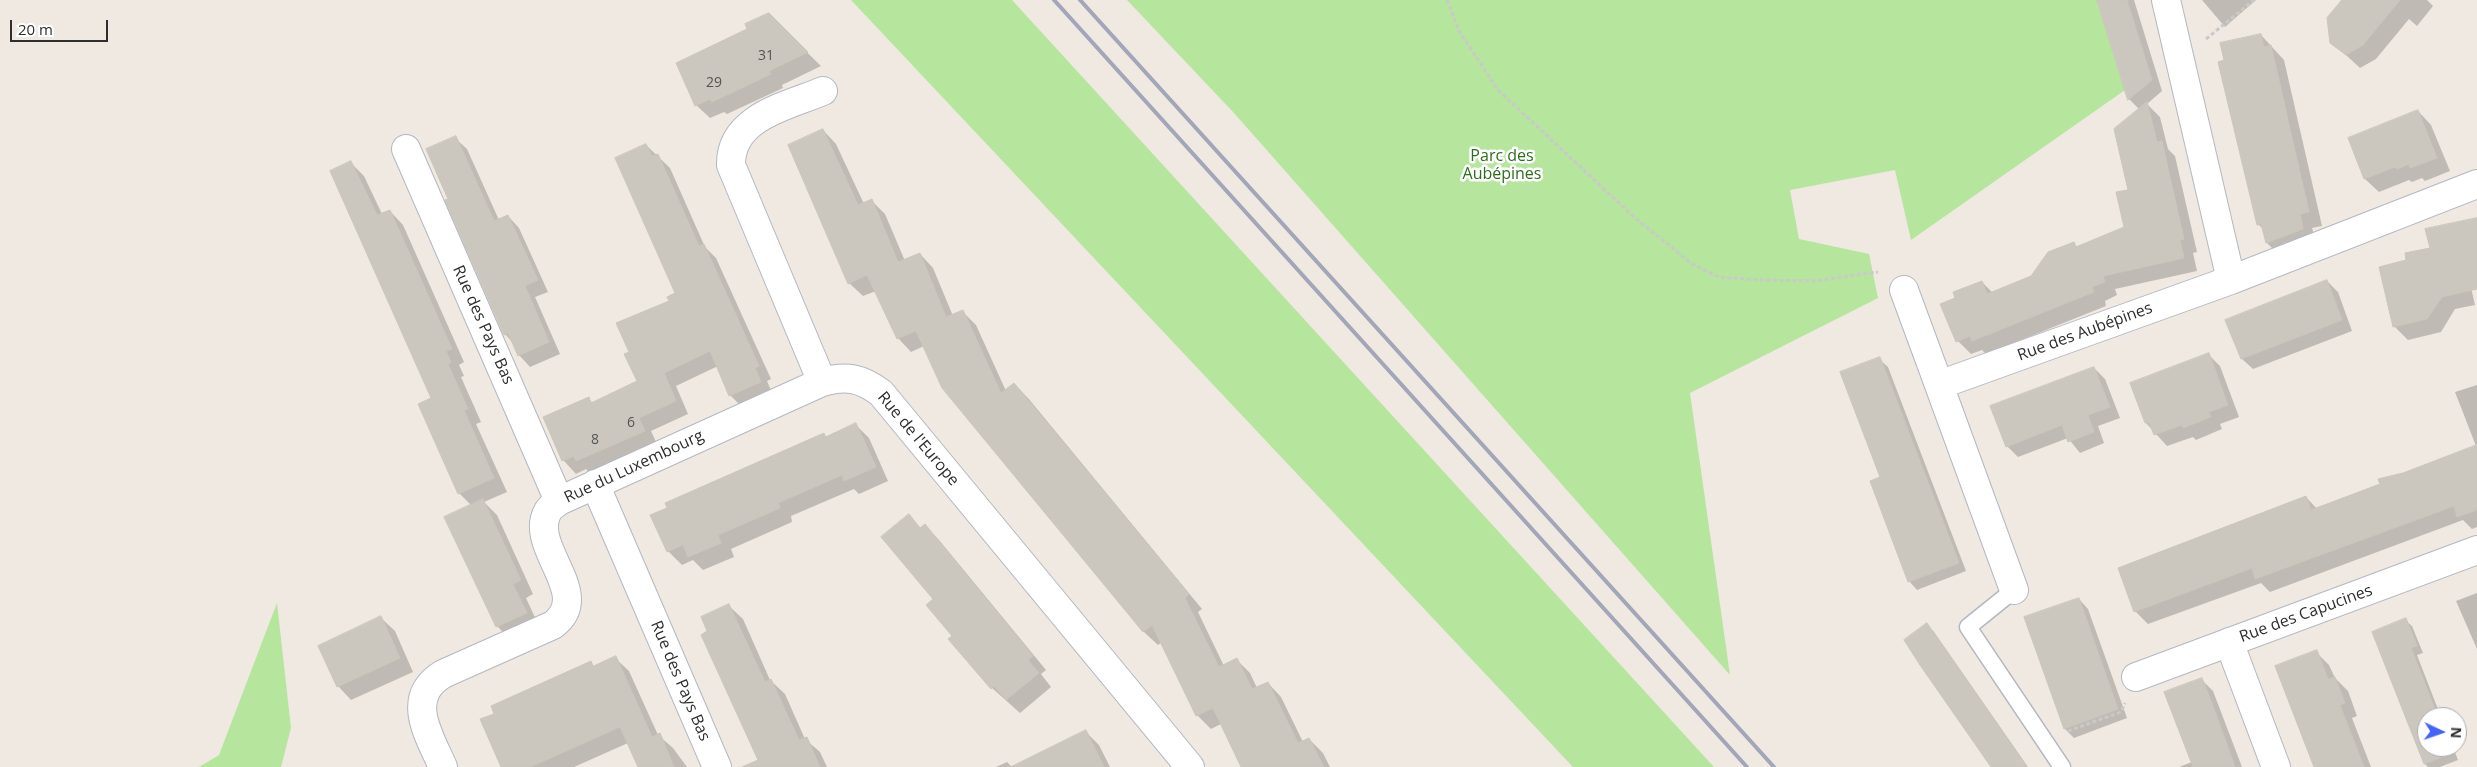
<!DOCTYPE html>
<html>
<head>
<meta charset="utf-8">
<style>
	body { margin:0 }
	#map { position:relative; width:2477px; height:767px; overflow:hidden; background:#efe9e1; font-family:"Open Sans",sans-serif }
	canvas { display:block }
	.north { position:absolute; left:2417px; top:707px; width:50px; height:50px; box-sizing:border-box; background:#fff; border:1px solid #ababab; border-radius:50%; rotate:93deg; font-size:14px; font-weight:700; line-height:20px; text-align:center; color:#2e2e2e }
	.north::after { content:''; display:block; margin:auto; width:18px; height:22px; background:#4264fb; clip-path:polygon(50% 0,100% 100%,50% 72%,0 100%) }
	.scale { position:absolute; left:10px; top:20px; width:98px; height:22px; box-sizing:border-box; border:2px solid #2e2e2e; border-top:0; padding-left:6px; font-size:15px; line-height:18px; white-space:nowrap; color:#2e2e2e; -webkit-text-stroke:4px #fff; paint-order:stroke }
</style>
</head>
<body>
<div id="map">
<canvas width="2477" height="767"></canvas>
<div class="north">N</div>
<div class="scale">20 m</div>
</div>
<script>
const ctx = document.querySelector('canvas').getContext('2d');
ctx.lineJoin = 'round';
function fill(path, color) {
  ctx.fillStyle = color;
  ctx.fill(path, 'evenodd');
}
function trace(path, color, width, dash) {
  ctx.strokeStyle = color;
  ctx.lineWidth = width;
  ctx.lineCap = dash ? 'butt' : 'round';
  ctx.setLineDash(dash || []);
  ctx.stroke(path);
}
function drawText(font, color, halo, rows, align = 'center') {
  ctx.font = font + ' "Open Sans",sans-serif';
  ctx.lineWidth = 5;
  ctx.setLineDash([]);
  ctx.textBaseline = 'middle';
  ctx.strokeStyle = halo;
  ctx.fillStyle = color;
  for (const [text, x, y, turn = 0] of rows) {
    ctx.save();
    ctx.translate(x, y);
    ctx.rotate((+turn || 0) * Math.PI / 180);
    ctx.textAlign = isNaN(turn) ? turn : align;
    if (halo) ctx.strokeText(text, 0, 0);
    ctx.fillText(text, 0, 0);
    ctx.restore();
  }
}
fill(new Path2D(`
	M 851,0 L 1012,0 L 1714,767 L 1573,767 Z
	M 1127,0 L 2097,0 L 2125,90 L 1911,240 L 1895,170 L 1790,190 L 1799,239 L 1869,254 L 1878,298 L 1690,393 L 1730,675 L 1234,113 Z
	M 277,603 L 291,728 L 281,767 L 199,767 L 219,755 Z`), '#b6e59e');
fill(new Path2D(`
	M 2098,0 L 2134,0 L 2162,91 L 2147,104 L 2160,117 L 2168,149 L 2175,156 L 2197,252 L 2193,253 L 2197,271 L 2115,289 L 2117,295 L 2105,301 L 2106,306 L 1986,354 L 1982,350 L 1971,354 L 1958,341 L 1957,299 L 1982,282 L 1993,293 L 2032,277 L 2073,243 L 2078,248 L 2126,228 L 2140,110 L 2129,99 Z
	M 2202,0 L 2256,0 L 2225,27 Z
	M 2343,0 L 2427,0 L 2433,6 L 2417,26 L 2409,19 L 2376,59 L 2360,68 L 2332,42 Z
	M 769,15 L 821,66 L 782,85 L 783,88 L 727,114 L 724,112 L 710,118 L 696,105 L 749,30 Z
	M 2261,35 L 2284,60 L 2322,226 L 2312,228 L 2316,242 L 2280,256 L 2267,243 L 2264,230 L 2258,224 L 2226,61 Z
	M 2418,111 L 2431,125 L 2450,171 L 2425,181 L 2422,178 L 2412,182 L 2409,180 L 2379,192 L 2365,179 L 2349,139 Z
	M 823,130 L 836,144 L 864,204 L 872,201 L 885,214 L 905,261 L 920,254 L 933,268 L 953,316 L 963,312 L 976,325 L 1006,391 L 1014,384 L 1028,398 L 1202,609 L 1198,612 L 1224,666 L 1237,660 L 1250,673 L 1257,688 L 1268,683 L 1281,697 L 1303,742 L 1309,739 L 1323,753 L 1330,767 L 1242,767 L 1221,724 L 1211,729 L 1197,715 L 1162,642 L 1158,645 L 1144,632 L 943,388 L 924,346 L 911,352 L 898,338 L 876,291 L 863,296 L 849,283 Z
	M 455,138 L 467,149 L 499,220 L 508,216 L 519,228 L 548,292 L 535,297 L 560,354 L 530,367 L 519,355 L 513,343 L 505,334 L 449,200 Z
	M 646,145 L 670,168 L 705,247 L 716,258 L 771,379 L 767,381 L 773,395 L 743,408 L 730,395 L 718,366 L 676,386 L 688,414 L 651,431 L 657,444 L 590,474 L 586,469 L 576,474 L 564,461 L 545,418 L 588,399 L 593,403 L 638,382 L 630,353 L 677,294 Z
	M 351,163 L 364,176 L 382,214 L 390,211 L 403,225 L 464,362 L 459,365 L 464,376 L 461,377 L 481,422 L 476,424 L 507,492 L 484,502 L 497,515 L 533,594 L 526,598 L 539,626 L 511,640 L 497,626 L 472,506 L 459,493 L 432,399 Z
	M 2477,219 L 2477,281 L 2470,283 L 2475,305 L 2455,309 L 2441,332 L 2408,340 L 2394,326 L 2408,261 L 2432,249 Z
	M 2327,281 L 2338,292 L 2352,331 L 2253,369 L 2242,359 L 2227,320 Z
	M 2208,354 L 2220,366 L 2239,417 L 2220,424 L 2222,429 L 2196,440 L 2193,437 L 2167,446 L 2146,423 L 2131,384 Z
	M 1879,359 L 1888,367 L 1966,571 L 1917,590 L 1909,581 L 1882,477 Z
	M 2094,368 L 2105,379 L 2120,418 L 2098,426 L 2104,443 L 2080,453 L 2068,438 L 2018,457 L 2007,446 Z
	M 2477,385 L 2477,527 L 2472,529 L 2463,520 L 2270,592 L 2261,583 L 2148,624 L 2135,611 L 2306,497 L 2317,509 L 2476,446 L 2455,392 Z
	M 856,425 L 869,438 L 888,481 L 859,494 L 854,489 L 791,516 L 792,522 L 731,549 L 734,557 L 703,570 L 693,560 L 682,565 L 668,551 L 824,434 L 827,438 Z
	M 909,516 L 921,529 L 925,526 L 939,540 L 1046,670 L 1041,674 L 1051,687 L 1020,713 L 992,688 L 953,637 L 934,600 Z
	M 2477,593 L 2477,649 L 2456,601 Z
	M 2079,599 L 2088,609 L 2127,718 L 2074,738 L 2065,729 Z
	M 729,606 L 743,619 L 770,680 L 785,694 L 805,739 L 820,752 L 827,767 L 763,767 L 709,632 Z
	M 381,618 L 395,631 L 413,672 L 351,700 L 338,686 Z
	M 2405,620 L 2412,626 L 2423,653 L 2417,655 L 2441,717 L 2427,717 L 2427,747 L 2453,747 L 2458,760 L 2440,767 L 2428,767 L 2425,764 L 2374,633 Z
	M 1927,625 L 1934,632 L 2028,767 L 1993,767 Z
	M 2316,652 L 2329,665 L 2335,678 L 2348,691 L 2357,716 L 2352,718 L 2371,767 L 2316,767 Z
	M 615,658 L 629,671 L 658,735 L 673,748 L 687,767 L 639,767 L 628,743 L 574,767 L 503,767 L 495,714 L 590,663 L 594,667 Z
	M 2201,679 L 2213,691 L 2242,767 L 2179,767 L 2192,762 Z
	M 1086,732 L 1099,745 L 1110,767 L 1013,767 Z
	M 1007,762 L 1012,767 L 996,767 Z`), '#0003');
const building = new Path2D(`
	M 2097,0 L 2127,0 L 2152,80 L 2128,100 Z
	M 2342,0 L 2400,0 L 2363,45 L 2346,55 L 2330,43 L 2327,18 Z
	M 769,13 L 808,52 L 769,71 L 771,74 L 712,102 L 710,99 L 695,106 L 676,63 L 747,29 L 745,24 Z
	M 2261,34 L 2264,47 L 2271,45 L 2309,212 L 2300,214 L 2303,229 L 2266,243 L 2261,224 L 2257,225 L 2218,62 L 2224,60 L 2220,43 Z
	M 2147,102 L 2157,142 L 2162,141 L 2184,239 L 2180,240 L 2184,258 L 2103,276 L 2105,282 L 2092,287 L 2094,292 L 1972,341 L 1970,336 L 1956,342 L 1940,304 L 1955,298 L 1953,292 L 1982,281 L 1987,294 L 2031,276 L 2048,252 L 2074,242 L 2076,247 L 2124,227 L 2116,192 L 2128,190 L 2114,129 Z
	M 2418,110 L 2437,158 L 2410,168 L 2409,164 L 2397,169 L 2395,167 L 2364,179 L 2348,138 Z
	M 823,129 L 858,205 L 872,199 L 898,262 L 920,253 L 946,317 L 963,310 L 1001,393 L 1014,383 L 1189,594 L 1185,598 L 1219,667 L 1237,658 L 1252,689 L 1268,682 L 1298,743 L 1309,738 L 1324,767 L 1241,767 L 1213,708 L 1196,716 L 1152,625 L 1143,632 L 942,388 L 916,331 L 897,339 L 867,275 L 848,284 L 788,145 Z
	M 456,136 L 494,221 L 508,215 L 538,280 L 525,286 L 549,342 L 518,356 L 508,333 L 504,335 L 445,200 L 448,199 L 426,149 Z
	M 646,144 L 652,156 L 658,154 L 699,246 L 704,244 L 759,366 L 755,368 L 761,382 L 729,396 L 710,351 L 664,373 L 676,401 L 639,418 L 645,431 L 576,461 L 574,456 L 562,461 L 543,417 L 589,397 L 591,403 L 637,381 L 624,354 L 629,352 L 616,323 L 669,301 L 667,297 L 675,293 L 615,158 Z
	M 351,161 L 377,215 L 390,210 L 452,349 L 446,351 L 451,362 L 448,364 L 468,409 L 464,410 L 494,478 L 458,494 L 418,404 L 431,398 L 330,171 Z
	M 2477,218 L 2477,289 L 2442,297 L 2427,319 L 2393,327 L 2379,267 L 2406,260 L 2405,253 L 2430,248 L 2425,229 Z
	M 2327,280 L 2342,320 L 2241,359 L 2225,320 Z
	M 2209,353 L 2228,405 L 2209,412 L 2211,417 L 2183,428 L 2182,425 L 2154,435 L 2149,422 L 2145,423 L 2130,383 Z
	M 1880,357 L 1959,563 L 1908,582 L 1870,481 L 1880,477 L 1840,372 Z
	M 2094,367 L 2110,407 L 2088,415 L 2094,432 L 2068,442 L 2062,425 L 2006,447 L 1990,406 Z
	M 856,423 L 876,467 L 844,481 L 842,475 L 778,503 L 780,508 L 718,535 L 721,543 L 688,557 L 683,545 L 667,552 L 650,515 L 667,508 L 665,503 L 824,433 L 825,437 Z
	M 2477,445 L 2477,510 L 2457,517 L 2454,506 L 2255,579 L 2252,568 L 2134,612 L 2118,568 L 2306,496 L 2311,510 L 2380,484 L 2378,479 L 2403,473 Z
	M 483,499 L 521,580 L 513,584 L 527,613 L 496,627 L 444,517 Z
	M 909,514 L 920,528 L 925,524 L 1033,656 L 1028,660 L 1039,673 L 1006,700 L 994,686 L 991,689 L 948,639 L 952,636 L 926,605 L 933,599 L 881,537 Z
	M 2079,598 L 2118,709 L 2064,729 L 2024,617 Z
	M 729,604 L 765,682 L 771,679 L 799,740 L 807,737 L 820,767 L 742,767 L 758,760 L 701,635 L 707,631 L 701,617 Z
	M 381,616 L 400,658 L 337,687 L 318,646 Z
	M 2406,618 L 2417,646 L 2411,648 L 2438,717 L 2427,717 L 2427,747 L 2450,747 L 2452,753 L 2424,764 L 2372,632 Z
	M 1927,623 L 1975,692 L 2027,767 L 1991,767 L 1920,665 L 1904,640 Z
	M 2317,650 L 2328,679 L 2335,677 L 2345,703 L 2340,705 L 2364,767 L 2314,767 L 2275,666 Z
	M 616,656 L 652,737 L 660,733 L 674,767 L 638,767 L 620,727 L 530,767 L 501,767 L 480,719 L 494,714 L 491,706 L 591,661 L 593,666 Z
	M 2202,678 L 2212,703 L 2235,767 L 2193,767 L 2164,692 Z
	M 1086,730 L 1104,767 L 1011,767 Z`);
fill(building, '#cbc7bf');
trace(building, '#cbc5ba', 1);
const lane = new Path2D(`
	M 2014,590 L 1968,627 L 2062,767`);
const street = new Path2D(`
	M 823,91 C 787,106 730,117 731,165 L 822,382 C 846,375 861,378 881,393 L 1190,767
	M 406,149 L 559,501
	M 2231,280 L 2477,184
	M 1904,290 L 1939,385
	M 595,484 L 717,767
	M 2014,590 L 1939,385 L 2231,280 L 2166,0
	M 2229,642 L 2276,767
	M 2136,677 L 2477,550
	M 443,767 C 429,735 404,698 443,674 L 553,625 C 595,594 527,547 548,511 C 550,507 556,504 559,501 L 822,382`);
trace(lane, '#b4b7c1', 19);
trace(street, '#b4b7c1', 30);
trace(new Path2D(`
	M 1447,0 L 1459,31 L 1498,90 L 1634,217 L 1692,264 L 1719,277 L 1761,280 L 1813,281 L 1878,272
	M 2206,39 L 2254,0
	M 2068,731 L 2121,712 L 2125,703`), '#c9c9c9', 3, [4, 2.5]);
trace(lane, '#fff', 16);
trace(street, '#fff', 28);
trace(new Path2D(`
	M 1054,0 L 1747,767
	M 1080,0 L 1774,767`), '#a3a6b8', 4);
drawText('14px', '#555452', null, [
	["31",766,56],
	["29",714,83],
	["6",631,423],
	["8",595,440]
]);
drawText('16px', '#2c6e1b', '#fff', [
	["Parc des",1502,156],
	["Aubépines",1502,174]
]);
drawText('16px', '#2e2e2e', '#fff', [
	["Rue des Pays Bas",483,325,66],
	["Rue des Aubépines",2085,332,-20],
	["Rue de l'Europe",918,439,50],
	["Rue du Luxembourg",634,467,-25],
	["Rue des Capucines",2306,614,-20],
	["Rue des Pays Bas",680,681,67]
]);
</script>
</body>
</html>
